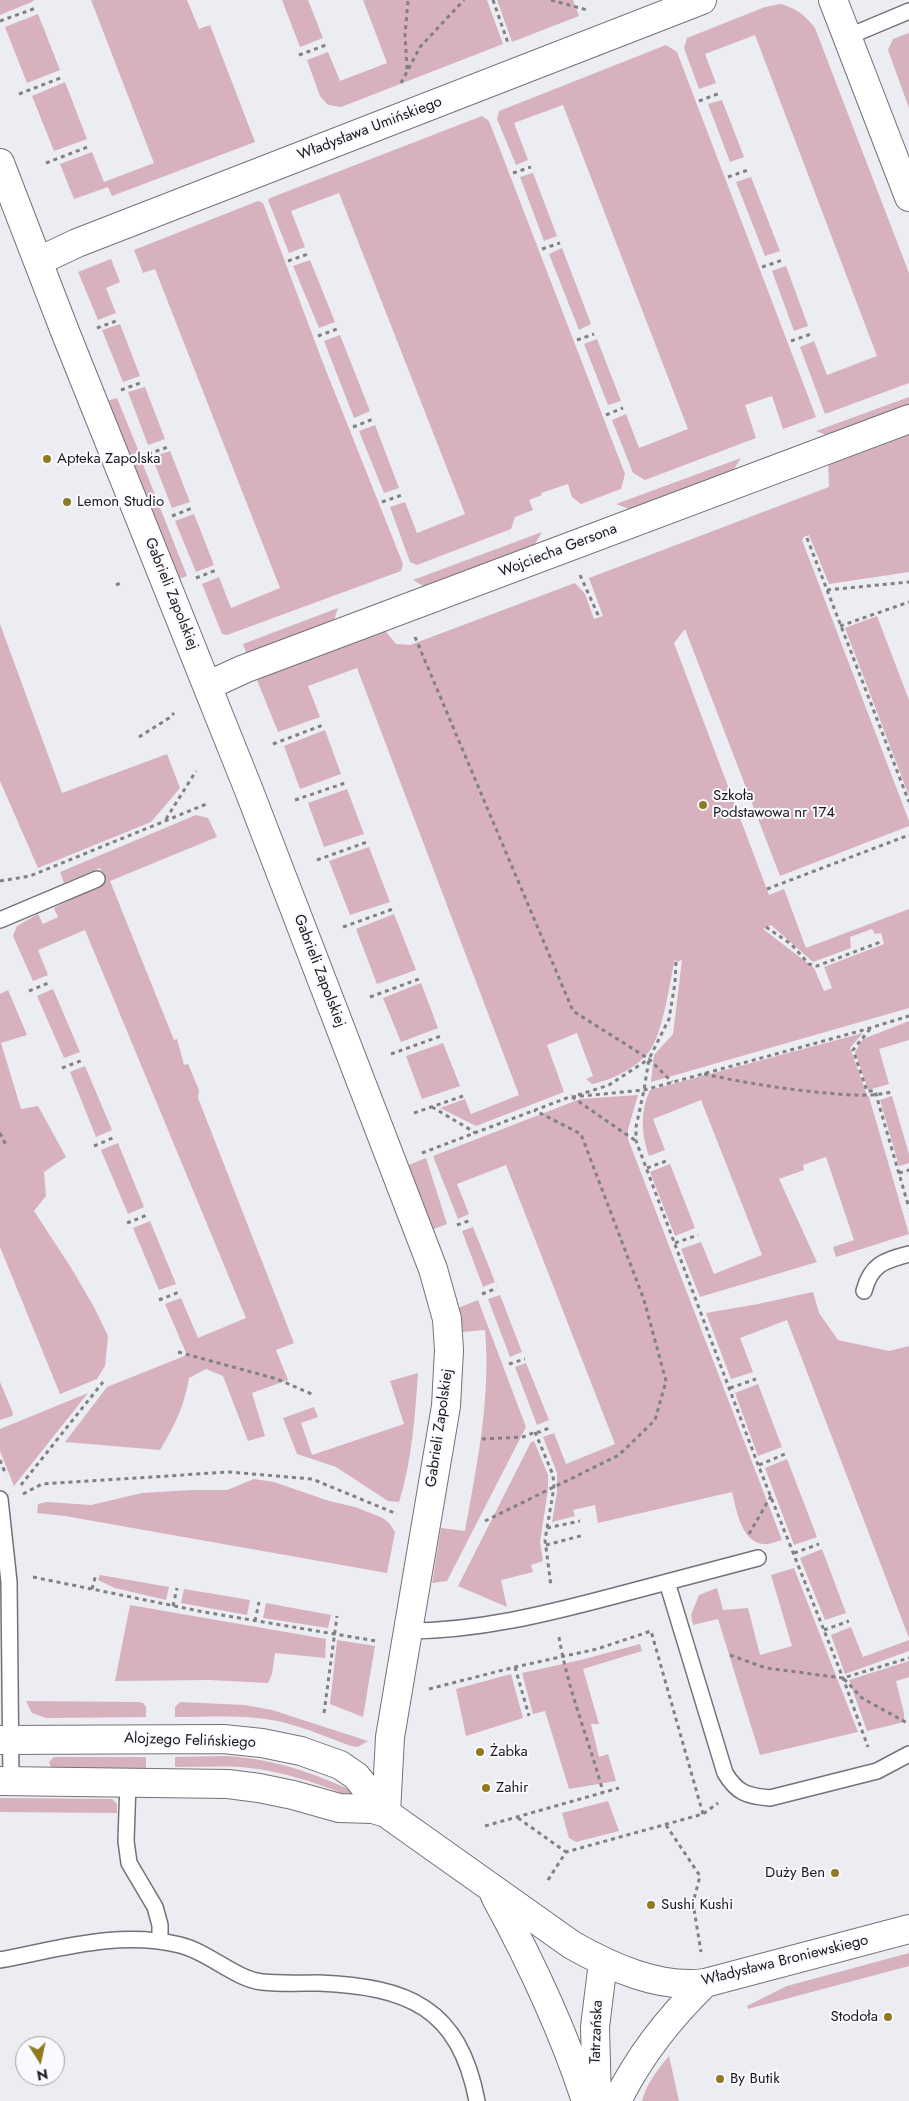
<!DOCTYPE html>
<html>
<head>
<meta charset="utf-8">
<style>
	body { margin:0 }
	#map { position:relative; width:909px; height:2101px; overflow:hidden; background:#ececf3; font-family:Jost,sans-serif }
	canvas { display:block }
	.north { position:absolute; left:15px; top:2036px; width:50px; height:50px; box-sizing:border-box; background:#faf9ff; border:1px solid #a0a0a4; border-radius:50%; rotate:170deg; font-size:14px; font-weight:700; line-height:20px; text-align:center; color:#1a1a1c }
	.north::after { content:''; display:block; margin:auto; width:18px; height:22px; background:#8f7a20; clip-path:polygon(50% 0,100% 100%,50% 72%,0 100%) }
</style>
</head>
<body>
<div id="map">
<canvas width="909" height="2101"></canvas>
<div class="north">N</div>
</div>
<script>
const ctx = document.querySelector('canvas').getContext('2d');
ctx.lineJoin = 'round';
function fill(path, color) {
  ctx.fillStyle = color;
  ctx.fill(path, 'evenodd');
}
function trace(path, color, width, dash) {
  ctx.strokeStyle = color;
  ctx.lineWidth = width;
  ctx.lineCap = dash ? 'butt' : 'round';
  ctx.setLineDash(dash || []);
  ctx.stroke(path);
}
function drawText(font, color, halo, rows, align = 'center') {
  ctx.font = font + ' Jost,sans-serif';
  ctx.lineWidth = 4;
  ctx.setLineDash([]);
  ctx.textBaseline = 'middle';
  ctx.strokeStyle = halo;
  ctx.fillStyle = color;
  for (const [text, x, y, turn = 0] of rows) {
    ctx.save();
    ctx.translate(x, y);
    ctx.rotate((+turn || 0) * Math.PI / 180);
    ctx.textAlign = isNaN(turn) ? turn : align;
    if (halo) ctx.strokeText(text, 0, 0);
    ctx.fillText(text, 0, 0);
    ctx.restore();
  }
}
fill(new Path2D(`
	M 0,0 L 33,0 L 34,1 L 0,15 Z
	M 91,0 L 187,0 L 199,29 L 210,25 L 255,142 L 112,196 L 108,187 L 74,199 L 60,164 L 92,152 L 104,182 L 154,163 Z
	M 282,0 L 308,0 L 323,38 L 300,47 Z
	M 363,0 L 487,0 L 503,44 L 341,107 L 328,105 L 320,96 L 307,60 L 328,52 L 340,81 L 387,63 Z
	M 497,0 L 573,0 L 579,16 L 512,42 Z
	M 781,4 C 797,9 805,15 815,28 L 909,273 L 909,383 L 825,414 L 800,347 L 814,341 L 827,375 L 877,356 L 755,35 L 705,54 L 716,83 L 699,89 L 684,48 L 687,38 L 765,7 Z
	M 38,14 L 60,70 L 27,83 L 5,27 Z
	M 909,33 L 909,108 L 888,50 L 893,39 Z
	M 666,45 L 677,52 L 816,417 L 783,429 L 772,396 L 745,405 L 756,438 L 645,480 L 633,473 L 612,420 L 626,414 L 639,448 L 688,429 L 563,105 L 514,123 L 528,160 L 516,165 L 497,119 L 499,111 Z
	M 65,82 L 87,139 L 54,151 L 32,96 Z
	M 722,100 L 744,157 L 730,162 L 708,104 Z
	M 482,116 L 489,121 L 625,474 L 621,489 L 581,504 L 572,497 L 568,484 L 541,493 L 542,495 L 529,500 L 533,510 L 515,517 L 511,529 L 417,565 L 410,562 L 390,507 L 405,502 L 417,533 L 465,514 L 339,193 L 291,211 L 305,247 L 289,253 L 268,200 L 270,198 Z
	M 533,173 L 557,236 L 544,241 L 520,177 Z
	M 751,177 L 780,251 L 765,256 L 736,182 Z
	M 258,201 L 263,203 L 323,363 L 403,564 L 401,571 L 227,635 L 222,634 L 202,584 L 219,577 L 231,608 L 280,588 L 155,269 L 143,273 L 134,250 Z
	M 562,248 L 591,324 L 579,330 L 549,254 Z
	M 111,259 L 120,282 L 106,288 L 116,313 L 98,320 L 78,272 Z
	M 310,260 L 335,322 L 319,328 L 293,266 Z
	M 786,266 L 808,326 L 794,331 L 772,271 Z
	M 120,324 L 140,376 L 123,382 L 102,330 Z
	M 340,335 L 370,411 L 354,418 L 324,341 Z
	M 597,339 L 621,401 L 608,405 L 584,344 Z
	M 145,387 L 165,439 L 148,445 L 128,392 Z
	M 909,397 L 909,408 L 829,436 L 816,431 Z
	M 117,398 L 139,452 L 128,456 L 107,401 Z
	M 375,425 L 399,488 L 384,493 L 359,431 Z
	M 909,429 L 909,572 L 829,584 L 809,535 L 804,537 L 802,540 L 909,821 L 909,826 L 780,876 L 685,629 L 674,643 L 769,895 L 784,889 L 806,948 L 909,909 L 909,1008 L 651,1082 L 654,1055 L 673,1034 L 682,960 L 676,962 L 675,959 C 669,985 664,1027 651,1049 C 639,1067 612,1080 592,1084 L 586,1079 L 593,1076 L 577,1033 L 547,1045 L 564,1092 L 476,1126 L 440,1108 L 465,1099 L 471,1114 L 519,1095 L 357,668 L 308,686 L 320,717 L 278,732 L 255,675 L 382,627 L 396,644 L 410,645 L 575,583 L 585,594 L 594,619 L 603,616 L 589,578 L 829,487 L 828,459 ZM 771,925 L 813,962 L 851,948 L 850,937 L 872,929 L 875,934 L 881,933 L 884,944 L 824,967 L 832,988 L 824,991 L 814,968 L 763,929 Z
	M 170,451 L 190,502 L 172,508 L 152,457 Z
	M 741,458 L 731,474 L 632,510 L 616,504 Z
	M 142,462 L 187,576 L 176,580 L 132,466 Z
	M 194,514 L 214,565 L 196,572 L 175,521 Z
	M 542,532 L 532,549 L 425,587 L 413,580 Z
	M 338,608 L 333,623 L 247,656 L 243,644 Z
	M 877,616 L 909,700 L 909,796 L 845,628 Z
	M 0,624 L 62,793 L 167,754 L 180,788 L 151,822 L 38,868 L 0,781 Z
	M 325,730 L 341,774 L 300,789 L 284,746 Z
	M 347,789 L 364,834 L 324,847 L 308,803 Z
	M 196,815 L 208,818 L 217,837 L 110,881 L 174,1040 L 177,1039 L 184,1065 L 188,1064 L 199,1090 L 198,1098 L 294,1343 L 276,1350 L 288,1380 L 252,1393 L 265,1436 L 248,1441 L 223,1376 L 206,1369 L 189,1378 C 184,1407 175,1425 160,1450 L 65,1442 L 107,1387 L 187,1355 L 165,1304 L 181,1298 L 198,1338 L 246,1318 L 85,930 L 38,950 L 48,975 L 33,981 L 13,936 L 17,926 L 38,914 L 43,924 L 58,917 L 54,908 L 106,882 L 100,868 L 64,883 L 60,872 Z
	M 369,847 L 390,902 L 350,915 L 329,861 Z
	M 394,914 L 416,970 L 377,984 L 356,929 Z
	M 421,983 L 438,1028 L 401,1042 L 383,998 Z
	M 53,989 L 80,1052 L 64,1058 L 37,996 Z
	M 8,990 L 27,1035 L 1,1043 L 21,1109 L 38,1106 L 66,1157 L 44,1172 L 46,1196 L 34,1211 L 70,1266 L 94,1307 L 108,1336 L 105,1366 L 97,1379 L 60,1394 L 0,1247 L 0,994 Z
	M 909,1021 L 909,1040 L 879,1049 L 889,1084 L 868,1090 L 855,1052 L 863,1039 Z
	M 863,1033 L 850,1048 L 867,1095 L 869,1097 L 909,1234 L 836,1257 L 833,1247 L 854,1240 L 826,1157 L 803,1165 L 804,1170 L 779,1179 L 817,1262 L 700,1297 L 681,1249 L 701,1242 L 714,1274 L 762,1255 L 701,1100 L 653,1119 L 665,1150 L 649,1156 C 641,1134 640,1111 650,1090 Z
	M 443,1043 L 460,1086 L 422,1099 L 406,1056 Z
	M 85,1066 L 112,1130 L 96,1137 L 70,1072 Z
	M 638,1095 L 628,1129 L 628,1139 L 782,1540 C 777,1541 769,1545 763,1544 C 741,1542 736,1508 732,1492 L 598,1523 L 595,1505 L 573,1510 L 575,1516 L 552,1522 L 557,1492 L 557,1473 L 543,1437 L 554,1433 L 566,1464 L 615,1444 L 506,1165 L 457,1184 L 469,1214 L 458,1219 L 433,1156 L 580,1099 Z
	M 892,1096 L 909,1154 L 909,1163 L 899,1166 L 880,1100 Z
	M 118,1143 L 144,1207 L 128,1214 L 101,1150 Z
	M 426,1158 L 447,1224 L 431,1230 L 406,1166 Z
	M 670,1164 L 695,1228 L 675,1236 L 650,1172 Z
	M 150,1221 L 176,1284 L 159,1290 L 133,1228 Z
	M 473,1227 L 495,1282 L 483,1287 L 462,1231 Z
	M 813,1292 L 819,1313 L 838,1340 L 889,1351 L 909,1346 L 909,1638 L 787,1320 L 740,1338 L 753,1372 L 731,1379 L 706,1313 L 758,1304 Z
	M 500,1295 L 522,1352 L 510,1357 L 488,1299 Z
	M 478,1300 L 526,1427 L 447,1581 L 432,1583 L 441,1528 L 465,1531 C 477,1464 491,1398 485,1330 L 462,1332 L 458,1308 Z
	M 526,1363 L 549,1420 L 537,1425 L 515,1367 Z
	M 418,1373 C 415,1416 412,1461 399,1502 L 388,1501 L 336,1467 L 297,1454 L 283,1418 L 314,1407 L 318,1417 L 301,1423 L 312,1455 L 404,1424 L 390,1381 Z
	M 0,1382 L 13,1413 L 12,1416 L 0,1420 Z
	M 758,1384 L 782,1447 L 758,1456 L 735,1393 Z
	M 88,1393 L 14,1486 L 0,1451 L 0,1429 Z
	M 534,1441 L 548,1475 L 548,1490 L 540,1542 L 543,1561 L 531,1565 L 533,1572 L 501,1580 L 507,1607 L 458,1586 L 531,1442 Z
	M 787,1459 L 817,1537 L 794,1545 L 765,1468 Z
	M 254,1479 L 274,1482 L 329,1501 L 355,1507 L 383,1518 L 390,1524 L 395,1532 L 387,1573 L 65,1516 L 37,1513 L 38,1504 L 47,1502 L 91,1505 L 142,1493 L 192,1490 L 227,1490 Z
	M 822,1549 L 846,1613 L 825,1620 L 800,1558 Z
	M 794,1568 L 858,1732 L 760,1755 L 718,1619 L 693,1625 L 691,1615 L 699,1595 L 717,1588 L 723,1610 L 748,1608 L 760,1655 L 792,1646 L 771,1575 Z
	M 100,1575 L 169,1587 L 166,1600 L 115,1588 L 98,1580 Z
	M 184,1589 L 250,1600 L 247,1615 L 181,1603 Z
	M 266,1603 L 331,1615 L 328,1628 L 263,1618 Z
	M 130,1605 L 326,1639 L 325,1658 L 275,1653 L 272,1674 L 268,1683 L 209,1680 L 115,1681 Z
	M 851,1627 L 863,1657 L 909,1640 L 909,1651 L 845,1674 L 831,1635 Z
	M 337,1640 L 375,1646 L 363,1717 L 330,1704 Z
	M 640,1644 L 642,1651 L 583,1669 L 599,1724 L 591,1724 L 599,1757 L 608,1754 L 616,1781 L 569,1789 L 545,1711 L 533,1714 L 522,1673 L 581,1660 Z
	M 909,1661 L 909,1677 L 896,1681 L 904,1713 L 904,1722 L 867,1731 L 849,1680 Z
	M 511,1674 L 523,1718 L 466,1736 L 456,1689 Z
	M 26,1701 L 138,1702 L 143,1703 L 146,1707 L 146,1717 L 46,1718 L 32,1713 Z
	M 180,1702 L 245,1705 L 272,1710 L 368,1741 L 358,1747 L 351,1746 C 329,1738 306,1728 282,1722 C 248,1714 210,1717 175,1717 L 175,1707 Z
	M 226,1756 C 278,1759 323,1776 369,1799 L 367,1804 C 327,1786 286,1771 241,1767 C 219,1766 197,1767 175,1767 L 175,1757 Z
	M 54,1757 L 146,1757 L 146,1768 L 54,1768 L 51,1767 L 49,1762 Z
	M 0,1798 L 112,1799 L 117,1804 L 117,1813 L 0,1812 Z
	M 608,1801 L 619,1831 L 576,1842 L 569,1838 L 562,1813 Z
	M 909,1953 L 909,1966 L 748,2009 L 747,2006 L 787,1986 Z
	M 669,2056 L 679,2101 L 642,2101 C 647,2083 657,2070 669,2056 Z`), '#d7b1be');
const lane = new Path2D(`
	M 847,37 L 909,11
	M 0,920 L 97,879
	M 864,1291 C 871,1264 884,1261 909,1254
	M 0,1499 L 9,1582 L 11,1781
	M 667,1582 L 725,1773 C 737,1793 747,1796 770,1798 L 877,1771 L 909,1754
	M 407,1631 C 478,1631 546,1614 614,1596 C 662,1583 710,1571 758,1558
	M 128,1782 L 126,1841 L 129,1863 L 155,1907 L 160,1925 L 160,1941
	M 0,1960 C 59,1949 119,1930 180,1945 C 209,1952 235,1979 262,1982 C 281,1984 300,1983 319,1983 C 408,1987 459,2007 477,2101`);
const street = new Path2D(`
	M 833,0 L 909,197
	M 0,163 L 64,329 L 248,788 L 433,1269 L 447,1319 L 449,1350 L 446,1406 L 390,1737 L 386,1813
	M 39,261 L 77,243 L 702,0
	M 207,686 L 244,669 L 909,419`);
const secondary = new Path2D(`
	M 0,1740 L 223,1739 L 262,1743 L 301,1751 L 340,1765 L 356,1776 L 386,1813 L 572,1945 C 611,1967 659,1989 705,1983 L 909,1929
	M 0,1781 L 228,1784 L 259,1788 L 293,1795 L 339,1808 L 373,1809 L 386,1813
	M 495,1896 C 531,1962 563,2030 586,2101
	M 597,2101 L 595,2027 L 603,1962
	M 617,2101 C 638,2058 670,2017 705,1983`);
trace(lane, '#737278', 18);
trace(street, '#737278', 30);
trace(secondary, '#737278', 30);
trace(new Path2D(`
	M 493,0 L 508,43
	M 551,0 L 587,10
	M 0,21 L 36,8
	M 299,55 L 326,45
	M 407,69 L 405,35 L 408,0
	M 401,83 L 420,47 L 464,0
	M 19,94 L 63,77
	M 699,101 L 720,93
	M 46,163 L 90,146
	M 513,173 L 531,167
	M 728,177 L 748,170
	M 542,249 L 560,243
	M 288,261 L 308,254
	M 762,267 L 783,260
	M 97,328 L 119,320
	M 318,336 L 337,329
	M 577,340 L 594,334
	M 791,341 L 811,334
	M 121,390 L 143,382
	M 606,415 L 623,408
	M 353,427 L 373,419
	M 148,454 L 168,447
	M 382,502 L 402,495
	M 172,516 L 192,508
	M 807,538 L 909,802
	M 580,575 L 599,617
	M 196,578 L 216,570
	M 116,585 L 123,582
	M 827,590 L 909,582
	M 840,626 L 909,602
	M 415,637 L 573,1011 L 649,1059
	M 139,737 L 169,718 L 174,713
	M 273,744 L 323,725
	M 295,800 L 345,783
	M 166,819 L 196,771
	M 317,860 L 367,842
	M 0,881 L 30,876 L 209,803
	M 767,889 L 909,835
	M 343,927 L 393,909
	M 766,927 L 791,944 L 809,964 L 817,966 L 883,941
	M 676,962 L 675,983 L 669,1019 L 649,1059 L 644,1090 L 636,1127 L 636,1141 L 757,1462 L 843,1678 L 868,1747
	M 29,991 L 51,982
	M 370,997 L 419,979
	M 870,1029 L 853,1050 L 867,1091 L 875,1091 L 909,1208
	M 391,1054 L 441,1036
	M 62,1068 L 83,1060
	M 704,1074 C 741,1082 777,1088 815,1092 C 840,1094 866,1098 891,1092
	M 578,1095 L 609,1085 L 649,1059 L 672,1082
	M 572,1097 L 644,1090 L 860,1031 L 909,1016
	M 572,1097 L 636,1141
	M 432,1107 L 476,1133
	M 414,1113 L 463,1096
	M 0,1133 L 6,1145
	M 94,1146 L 115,1137
	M 422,1153 L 572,1096
	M 647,1168 L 669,1160
	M 899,1173 L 909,1170
	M 127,1223 L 147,1215
	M 457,1225 L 471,1220
	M 675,1243 L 698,1235
	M 482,1294 L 497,1288
	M 159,1300 L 179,1292
	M 178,1352 L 277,1379 L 314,1395
	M 509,1364 L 525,1359
	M 730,1388 L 756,1379
	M 535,1432 L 553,1475 L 554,1487 L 545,1540 L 551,1586
	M 482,1439 L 523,1437 L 535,1432 L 540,1432 L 551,1427
	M 0,1460 L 6,1475
	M 759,1465 L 785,1454
	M 21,1485 L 103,1382
	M 23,1494 L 42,1484 L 229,1472 L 312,1479 L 397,1514
	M 485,1521 L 619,1455 L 655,1420 L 666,1381 L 644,1300 L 581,1134 L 534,1110
	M 547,1528 L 580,1521
	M 749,1534 L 771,1496
	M 546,1545 L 584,1535
	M 794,1553 L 819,1544
	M 33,1577 L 204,1612 L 376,1641
	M 92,1589 L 96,1574
	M 173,1606 L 177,1588
	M 255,1621 L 259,1602
	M 824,1630 L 849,1621
	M 559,1637 C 568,1691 589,1740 603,1792
	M 730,1655 L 766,1668 L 843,1678 L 909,1658
	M 515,1667 L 529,1716
	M 844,1679 L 862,1698 L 909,1724
	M 429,1689 L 515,1667 L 597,1649 L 651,1631 L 703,1814
	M 324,1713 L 337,1616
	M 518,1818 L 566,1852
	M 666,1825 L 700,1876 L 693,1903 L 701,1952
	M 485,1826 L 619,1788
	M 548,1880 L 566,1852 L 703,1814 L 718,1803`), '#808085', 3, [4, 4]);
trace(lane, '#fff', 15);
trace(street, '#fff', 28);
trace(secondary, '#fff', 28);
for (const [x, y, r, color] of [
	[47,459,5,"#8f7a20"],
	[67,502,5,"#8f7a20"],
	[703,805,5,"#8f7a20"],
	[480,1752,5,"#8f7a20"],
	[486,1788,5,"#8f7a20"],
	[835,1873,5,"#8f7a20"],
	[651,1905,5,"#8f7a20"],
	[888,2017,5,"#8f7a20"],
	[720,2079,5,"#8f7a20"]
]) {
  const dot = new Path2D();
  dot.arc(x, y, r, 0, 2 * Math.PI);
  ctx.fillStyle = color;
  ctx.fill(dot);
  trace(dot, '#faf9ff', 2);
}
drawText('15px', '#1a1a1c', '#faf9ff', [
	["Władysława Umińskiego",370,129,-21],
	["Wojciecha Gersona",558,551,-21],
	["Gabrieli Zapolskiej",171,594,68],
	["Gabrieli Zapolskiej",319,971,69],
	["Gabrieli Zapolskiej",440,1428,-82],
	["Alojzego Felińskiego",190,1741,2],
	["Władysława Broniewskiego",785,1961,-14],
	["Tatrzańska",597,2032,-88]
]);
drawText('15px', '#1a1a1c', '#faf9ff', [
	["Apteka Zapolska",57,459],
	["Lemon Studio",77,502],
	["Szkoła",713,796],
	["Podstawowa nr 174",713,813],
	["Żabka",490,1752],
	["Zahir",496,1788],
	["Duży Ben",825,1873,"right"],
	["Sushi Kushi",661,1905],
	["Stodoła",878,2017,"right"],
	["By Butik",730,2079]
], 'left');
</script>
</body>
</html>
